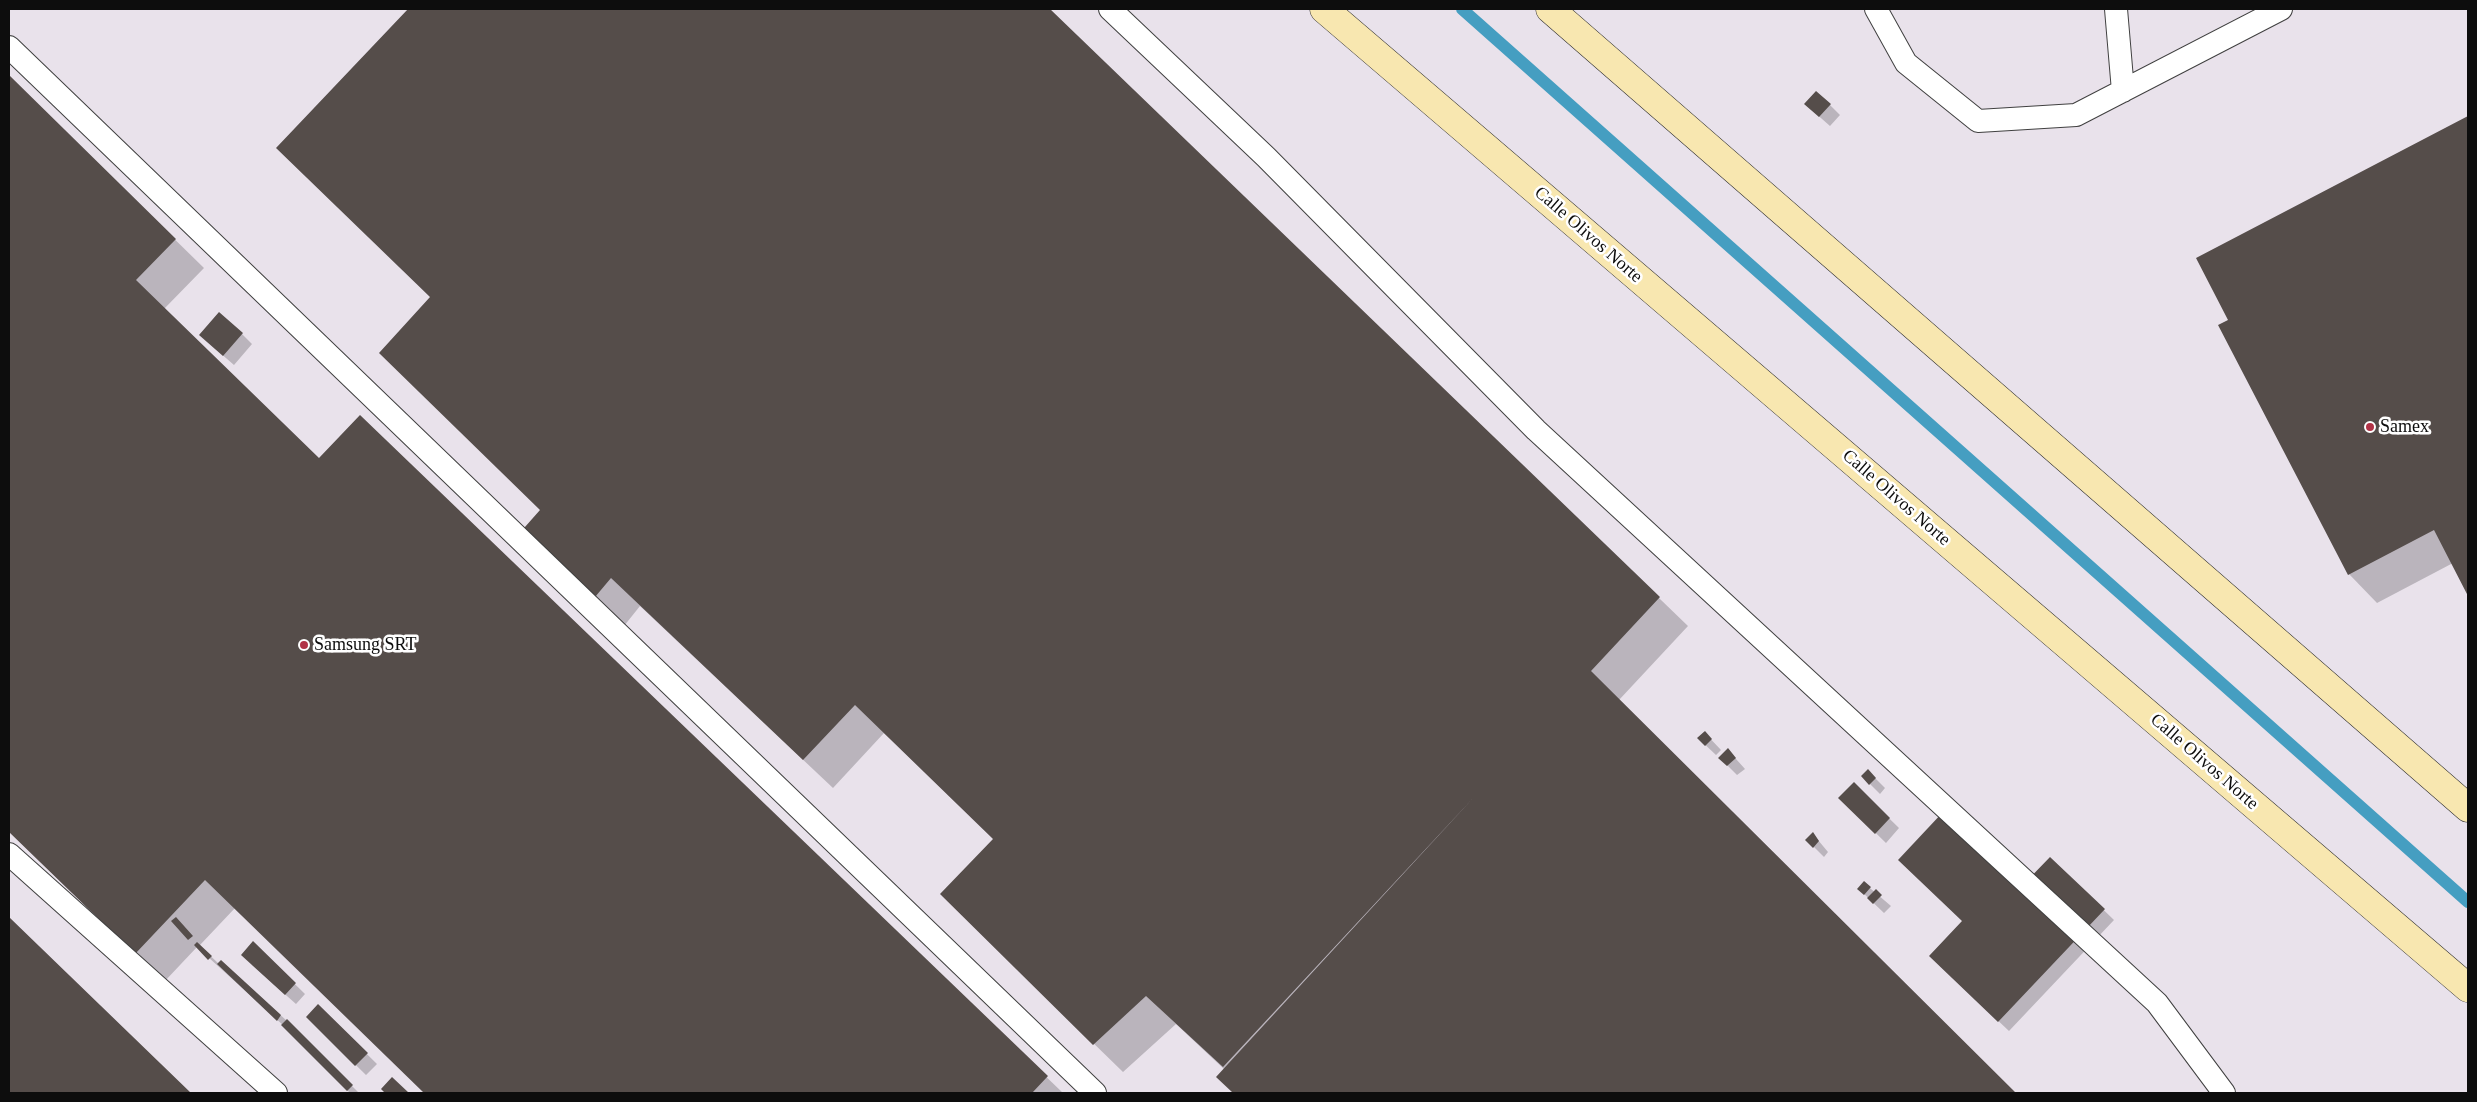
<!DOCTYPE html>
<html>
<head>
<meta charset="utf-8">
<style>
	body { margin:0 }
	#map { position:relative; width:2477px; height:1102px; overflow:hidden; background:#fef9ef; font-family:"Times New Roman",serif }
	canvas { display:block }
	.frame { position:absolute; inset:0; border:10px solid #0d0d0d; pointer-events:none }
</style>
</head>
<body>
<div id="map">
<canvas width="2477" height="1102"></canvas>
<div class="frame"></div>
</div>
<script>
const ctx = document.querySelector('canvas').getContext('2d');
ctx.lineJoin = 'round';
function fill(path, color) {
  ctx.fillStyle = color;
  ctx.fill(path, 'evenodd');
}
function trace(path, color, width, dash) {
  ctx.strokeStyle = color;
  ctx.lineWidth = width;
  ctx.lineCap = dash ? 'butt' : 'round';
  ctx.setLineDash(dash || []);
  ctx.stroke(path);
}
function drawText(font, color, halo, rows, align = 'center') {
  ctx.font = font + ' "Times New Roman",serif';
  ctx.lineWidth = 5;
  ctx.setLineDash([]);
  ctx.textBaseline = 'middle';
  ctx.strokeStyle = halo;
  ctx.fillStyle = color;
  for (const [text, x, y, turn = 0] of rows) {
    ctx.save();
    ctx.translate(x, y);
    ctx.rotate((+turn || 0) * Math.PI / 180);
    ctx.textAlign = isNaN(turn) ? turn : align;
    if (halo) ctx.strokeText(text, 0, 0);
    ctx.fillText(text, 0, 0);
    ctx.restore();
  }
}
fill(new Path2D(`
	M 9,9 L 2468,9 L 2468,1093 L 9,1093 Z`), '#e9e2eb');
fill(new Path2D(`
	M 410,9 L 1048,9 L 1688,626 L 1619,700 L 2014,1093 L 1234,1093 L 1218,1077 L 1225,1070 L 1176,1024 L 1123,1072 L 970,923 L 994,839 L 884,733 L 833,788 L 640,606 L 620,631 L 548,565 L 541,510 L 432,297 L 277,148 Z
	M 9,77 L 204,268 L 164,309 L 319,460 L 360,417 L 1063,1093 L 425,1093 L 235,908 L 200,945 L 201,947 L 219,964 L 221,961 L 287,1021 L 359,1093 L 350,1093 L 284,1026 L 197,947 L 164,982 L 9,831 Z
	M 1805,104 L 1830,105 L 1840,115 L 1830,126 Z
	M 2468,118 L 2468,593 L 2453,563 L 2377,603 L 2349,574 L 2230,320 L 2197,259 Z
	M 242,334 L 252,344 L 234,365 L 211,345 Z
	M 1704,732 L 1721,750 L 1716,755 L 1698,738 Z
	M 1728,750 L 1745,769 L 1737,775 L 1720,758 Z
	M 1868,771 L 1885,788 L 1880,794 L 1862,776 Z
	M 1854,784 L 1899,828 L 1886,843 L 1840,798 Z
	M 1813,834 L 1828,852 L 1824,857 L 1807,840 Z
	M 2050,858 L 2114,920 L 2009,1031 L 1940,966 L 1963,921 L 2021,888 Z
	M 1864,883 L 1891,906 L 1884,913 L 1859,889 Z
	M 9,918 L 190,1093 L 9,1093 Z
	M 253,943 L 305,994 L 296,1004 L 252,965 Z
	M 318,1006 L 377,1064 L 366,1075 L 307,1017 Z`), '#0003');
trace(new Path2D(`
	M 1462,9 L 2468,902`), '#459ec1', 12);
fill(new Path2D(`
	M 408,9 L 1050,9 L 1660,597 L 1591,671 L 2016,1093 L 1233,1093 L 1216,1077 L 1475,796 L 1223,1067 L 1146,996 L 1093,1045 L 940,894 L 993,839 L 855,705 L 803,760 L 611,578 L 590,603 L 517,536 L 540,510 L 379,353 L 430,297 L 276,148 Z
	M 9,75 L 176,239 L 136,280 L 319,458 L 360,415 L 1048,1076 L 1032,1093 L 424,1093 L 205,880 L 135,954 L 9,832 Z
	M 1816,91 L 1831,104 L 1819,117 L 1804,104 Z
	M 2468,116 L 2468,596 L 2434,530 L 2348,575 L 2218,325 L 2228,320 L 2196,258 Z
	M 219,312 L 243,333 L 223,356 L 199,335 Z
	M 1705,731 L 1712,739 L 1705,746 L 1697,738 Z
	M 1728,748 L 1736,758 L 1727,766 L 1718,758 Z
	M 1868,769 L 1876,778 L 1869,785 L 1861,776 Z
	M 1854,782 L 1890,818 L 1875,834 L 1838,798 Z
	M 1943,812 L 2021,887 L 2050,857 L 2105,909 L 1998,1022 L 1929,956 L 1962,921 L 1898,860 Z
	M 1813,832 L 1819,841 L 1813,848 L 1805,840 Z
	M 1864,881 L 1871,887 L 1864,895 L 1857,889 Z
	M 1876,889 L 1882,895 L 1873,904 L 1867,898 Z
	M 9,917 L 191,1093 L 9,1093 Z
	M 176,917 L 193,936 L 188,940 L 171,921 Z
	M 253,941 L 296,983 L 285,995 L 241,955 Z
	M 197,942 L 212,956 L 208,960 L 194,945 Z
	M 221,960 L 281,1015 L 277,1021 L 217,964 Z
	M 318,1004 L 368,1053 L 355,1066 L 306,1017 Z
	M 287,1019 L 353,1085 L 347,1091 L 281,1025 Z
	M 392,1077 L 409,1093 L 385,1093 L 381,1089 Z`), '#554d4a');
const service = new Path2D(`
	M 1110,9 L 1266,157 L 1536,430 L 2157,1003 L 2224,1093
	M 1876,9 L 1906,63 L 1978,121 L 2076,115 L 2281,9
	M 2116,9 L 2123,91
	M 9,47 L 1095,1093
	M 9,854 L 276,1093`);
const secondary = new Path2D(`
	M 1324,9 L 2468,988
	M 1550,9 L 2468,808`);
trace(service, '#404040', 24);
trace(secondary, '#2f2f2f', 29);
trace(service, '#fff', 22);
trace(secondary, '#f8e7b0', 28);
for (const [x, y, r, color] of [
	[2370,427,5,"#b13246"],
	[304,645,5,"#b13246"]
]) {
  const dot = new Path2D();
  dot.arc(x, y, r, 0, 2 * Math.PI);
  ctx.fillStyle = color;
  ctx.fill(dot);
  trace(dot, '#fff', 2);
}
drawText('18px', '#0d0d0d', '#fff', [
	["Calle Olivos Norte",1588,235,41],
	["Calle Olivos Norte",1896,498,41],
	["Calle Olivos Norte",2204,762,41]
]);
drawText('18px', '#0d0d0d', '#fff', [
	["Samex",2380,427],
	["Samsung SRT",314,645]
], 'left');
</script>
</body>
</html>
